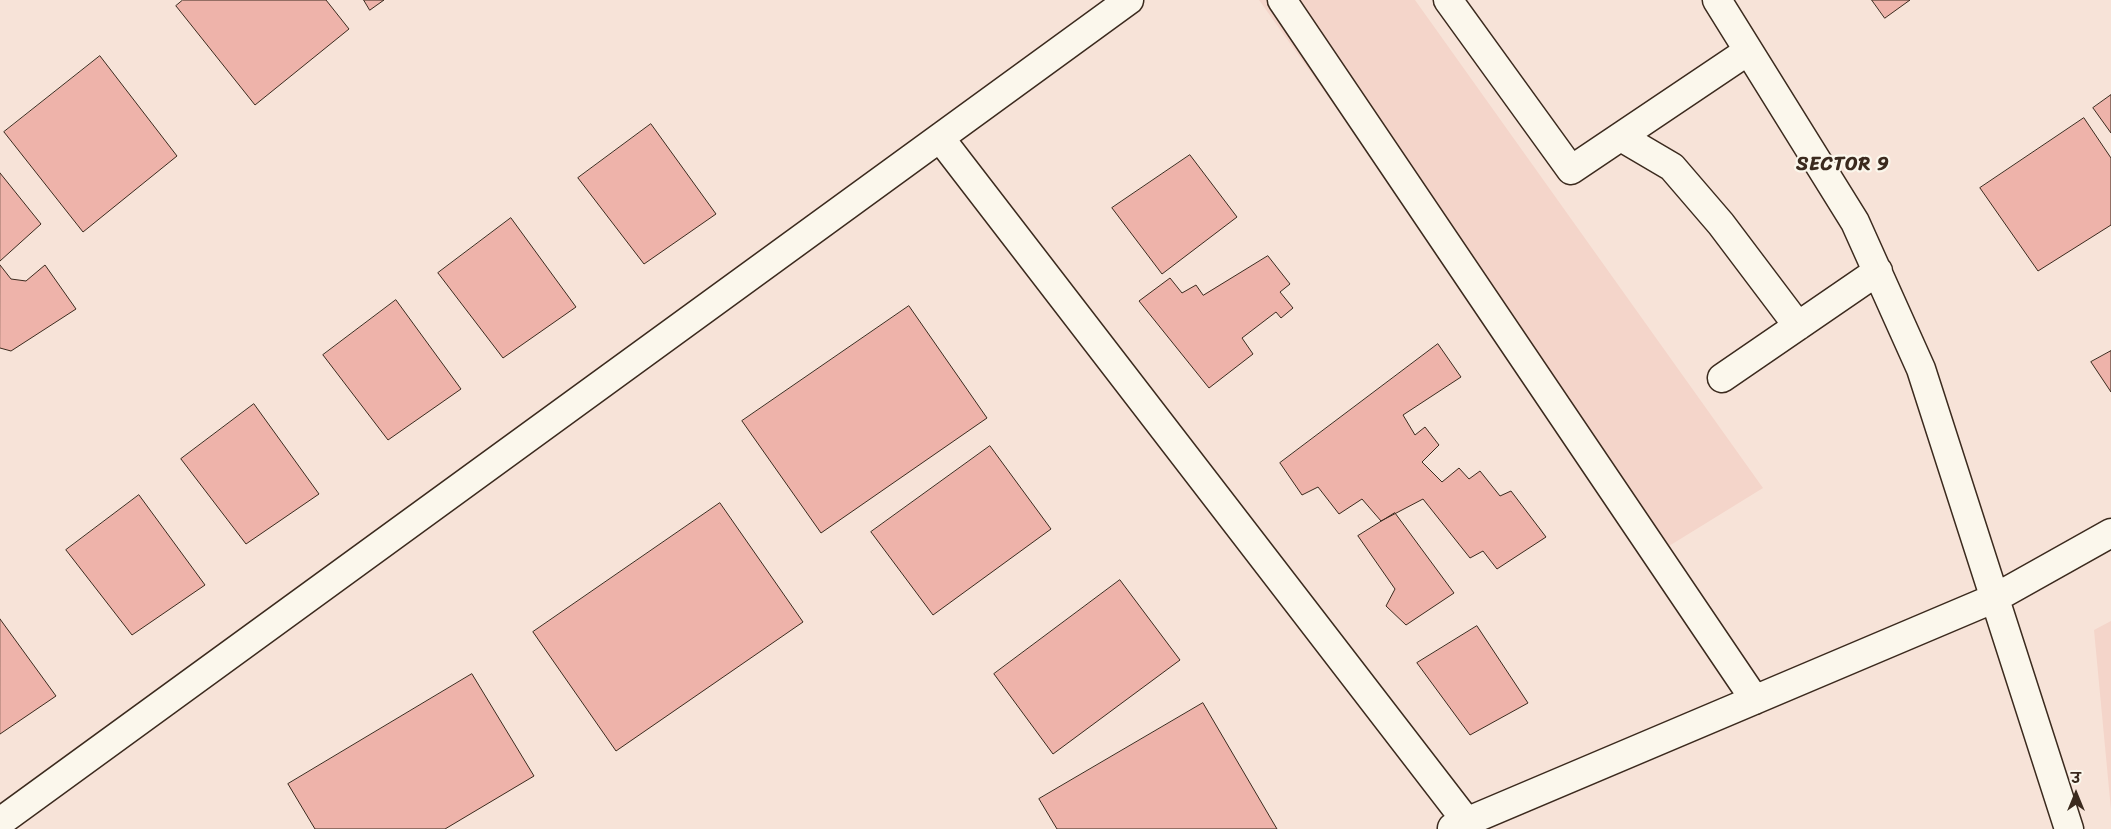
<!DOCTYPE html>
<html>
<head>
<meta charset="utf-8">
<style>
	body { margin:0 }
	#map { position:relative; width:2111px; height:829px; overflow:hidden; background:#f7e3d8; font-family:Sriracha,"Playpen Sans Deva",sans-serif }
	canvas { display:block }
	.north { position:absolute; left:2051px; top:769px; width:50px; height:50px; -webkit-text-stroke:4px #fbf7ec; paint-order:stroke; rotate:0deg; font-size:14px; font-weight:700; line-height:20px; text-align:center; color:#3b2a1e }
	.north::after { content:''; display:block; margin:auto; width:18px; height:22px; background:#3b2a1e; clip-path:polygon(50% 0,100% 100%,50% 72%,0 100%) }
</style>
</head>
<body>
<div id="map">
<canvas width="2111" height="829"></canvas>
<div class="north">उ</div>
</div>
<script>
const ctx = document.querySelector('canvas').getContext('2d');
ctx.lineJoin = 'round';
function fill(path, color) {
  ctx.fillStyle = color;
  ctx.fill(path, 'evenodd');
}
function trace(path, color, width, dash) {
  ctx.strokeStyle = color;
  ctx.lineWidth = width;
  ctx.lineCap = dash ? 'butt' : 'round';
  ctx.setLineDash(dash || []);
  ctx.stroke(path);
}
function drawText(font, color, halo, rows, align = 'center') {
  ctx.font = font + ' Sriracha,sans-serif';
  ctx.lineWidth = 4.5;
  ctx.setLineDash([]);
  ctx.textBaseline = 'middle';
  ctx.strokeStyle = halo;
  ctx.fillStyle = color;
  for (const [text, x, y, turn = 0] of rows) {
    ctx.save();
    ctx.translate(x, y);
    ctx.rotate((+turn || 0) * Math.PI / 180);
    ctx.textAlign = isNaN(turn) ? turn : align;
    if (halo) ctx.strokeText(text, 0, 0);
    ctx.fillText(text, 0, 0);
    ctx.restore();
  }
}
fill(new Path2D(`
	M 1259,0 L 1415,0 L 1763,488 L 1656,554 Z
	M 2111,621 L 2111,810 L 2094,630 Z`), '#f4d5ca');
const building = new Path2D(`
	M 183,0 L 326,0 L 349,29 L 255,105 L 176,6 Z
	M 364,0 L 384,0 L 370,10 Z
	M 1872,0 L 1910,0 L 1885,18 Z
	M 100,56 L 177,156 L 83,232 L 4,132 Z
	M 2111,95 L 2111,133 L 2093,108 Z
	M 2084,118 L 2111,158 L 2111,225 L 2038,271 L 1980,188 Z
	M 651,124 L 716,214 L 644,264 L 578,178 Z
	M 1190,155 L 1237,217 L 1162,274 L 1112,208 Z
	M 0,173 L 41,224 L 0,261 Z
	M 511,218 L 576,307 L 503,358 L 438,273 Z
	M 1268,256 L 1290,284 L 1280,292 L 1293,308 L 1281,318 L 1276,312 L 1242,338 L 1253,354 L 1209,388 L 1139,301 L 1170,278 L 1182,293 L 1196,285 L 1203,295 Z
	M 0,265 L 11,279 L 26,281 L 45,265 L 76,309 L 11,351 L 0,348 Z
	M 396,300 L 461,389 L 388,440 L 323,355 Z
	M 909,306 L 987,418 L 821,533 L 742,421 Z
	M 1438,344 L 1461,377 L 1403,415 L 1415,435 L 1425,427 L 1439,445 L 1422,462 L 1442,482 L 1459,468 L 1469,479 L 1480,471 L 1500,496 L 1511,491 L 1546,537 L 1497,569 L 1483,551 L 1470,558 L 1423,499 L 1381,521 L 1362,499 L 1339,514 L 1318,487 L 1302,495 L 1280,463 Z
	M 2111,351 L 2111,392 L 2091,362 Z
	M 254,404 L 319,494 L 246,544 L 181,459 Z
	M 990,446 L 1051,529 L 933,615 L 871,532 Z
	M 139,495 L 205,585 L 132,635 L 66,550 Z
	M 720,503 L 803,622 L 616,751 L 533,632 Z
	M 1395,513 L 1454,593 L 1406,625 L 1386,606 L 1395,589 L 1358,536 Z
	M 1120,580 L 1180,660 L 1053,754 L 994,674 Z
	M 0,619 L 56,696 L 0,734 Z
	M 1477,626 L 1528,703 L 1470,735 L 1417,663 Z
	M 472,674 L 534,776 L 445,829 L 315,829 L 288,784 Z
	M 1203,703 L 1277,829 L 1057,829 L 1039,799 Z`);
fill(building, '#eeb3aa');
trace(building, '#3b2a1e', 1);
const minor = new Path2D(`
	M 1282,0 L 1755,700
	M 1448,0 L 1571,170 L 1748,51
	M 1717,0 L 1855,222 L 1921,369 L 2069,829
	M 1621,137 L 1672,167 L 1721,224 L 1798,326
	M 940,138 L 1467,822 L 1470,829
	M 1722,378 L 1878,271
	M 0,822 L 1129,0
	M 1452,828 L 1995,598 L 2111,533`);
trace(minor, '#3b2a1e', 31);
trace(minor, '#fbf7ec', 28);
ctx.letterSpacing = '1px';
drawText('bold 19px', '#3b2a1e', '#fbf7ec', [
	["SECTOR 9",1843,165]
]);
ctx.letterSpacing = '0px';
</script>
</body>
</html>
